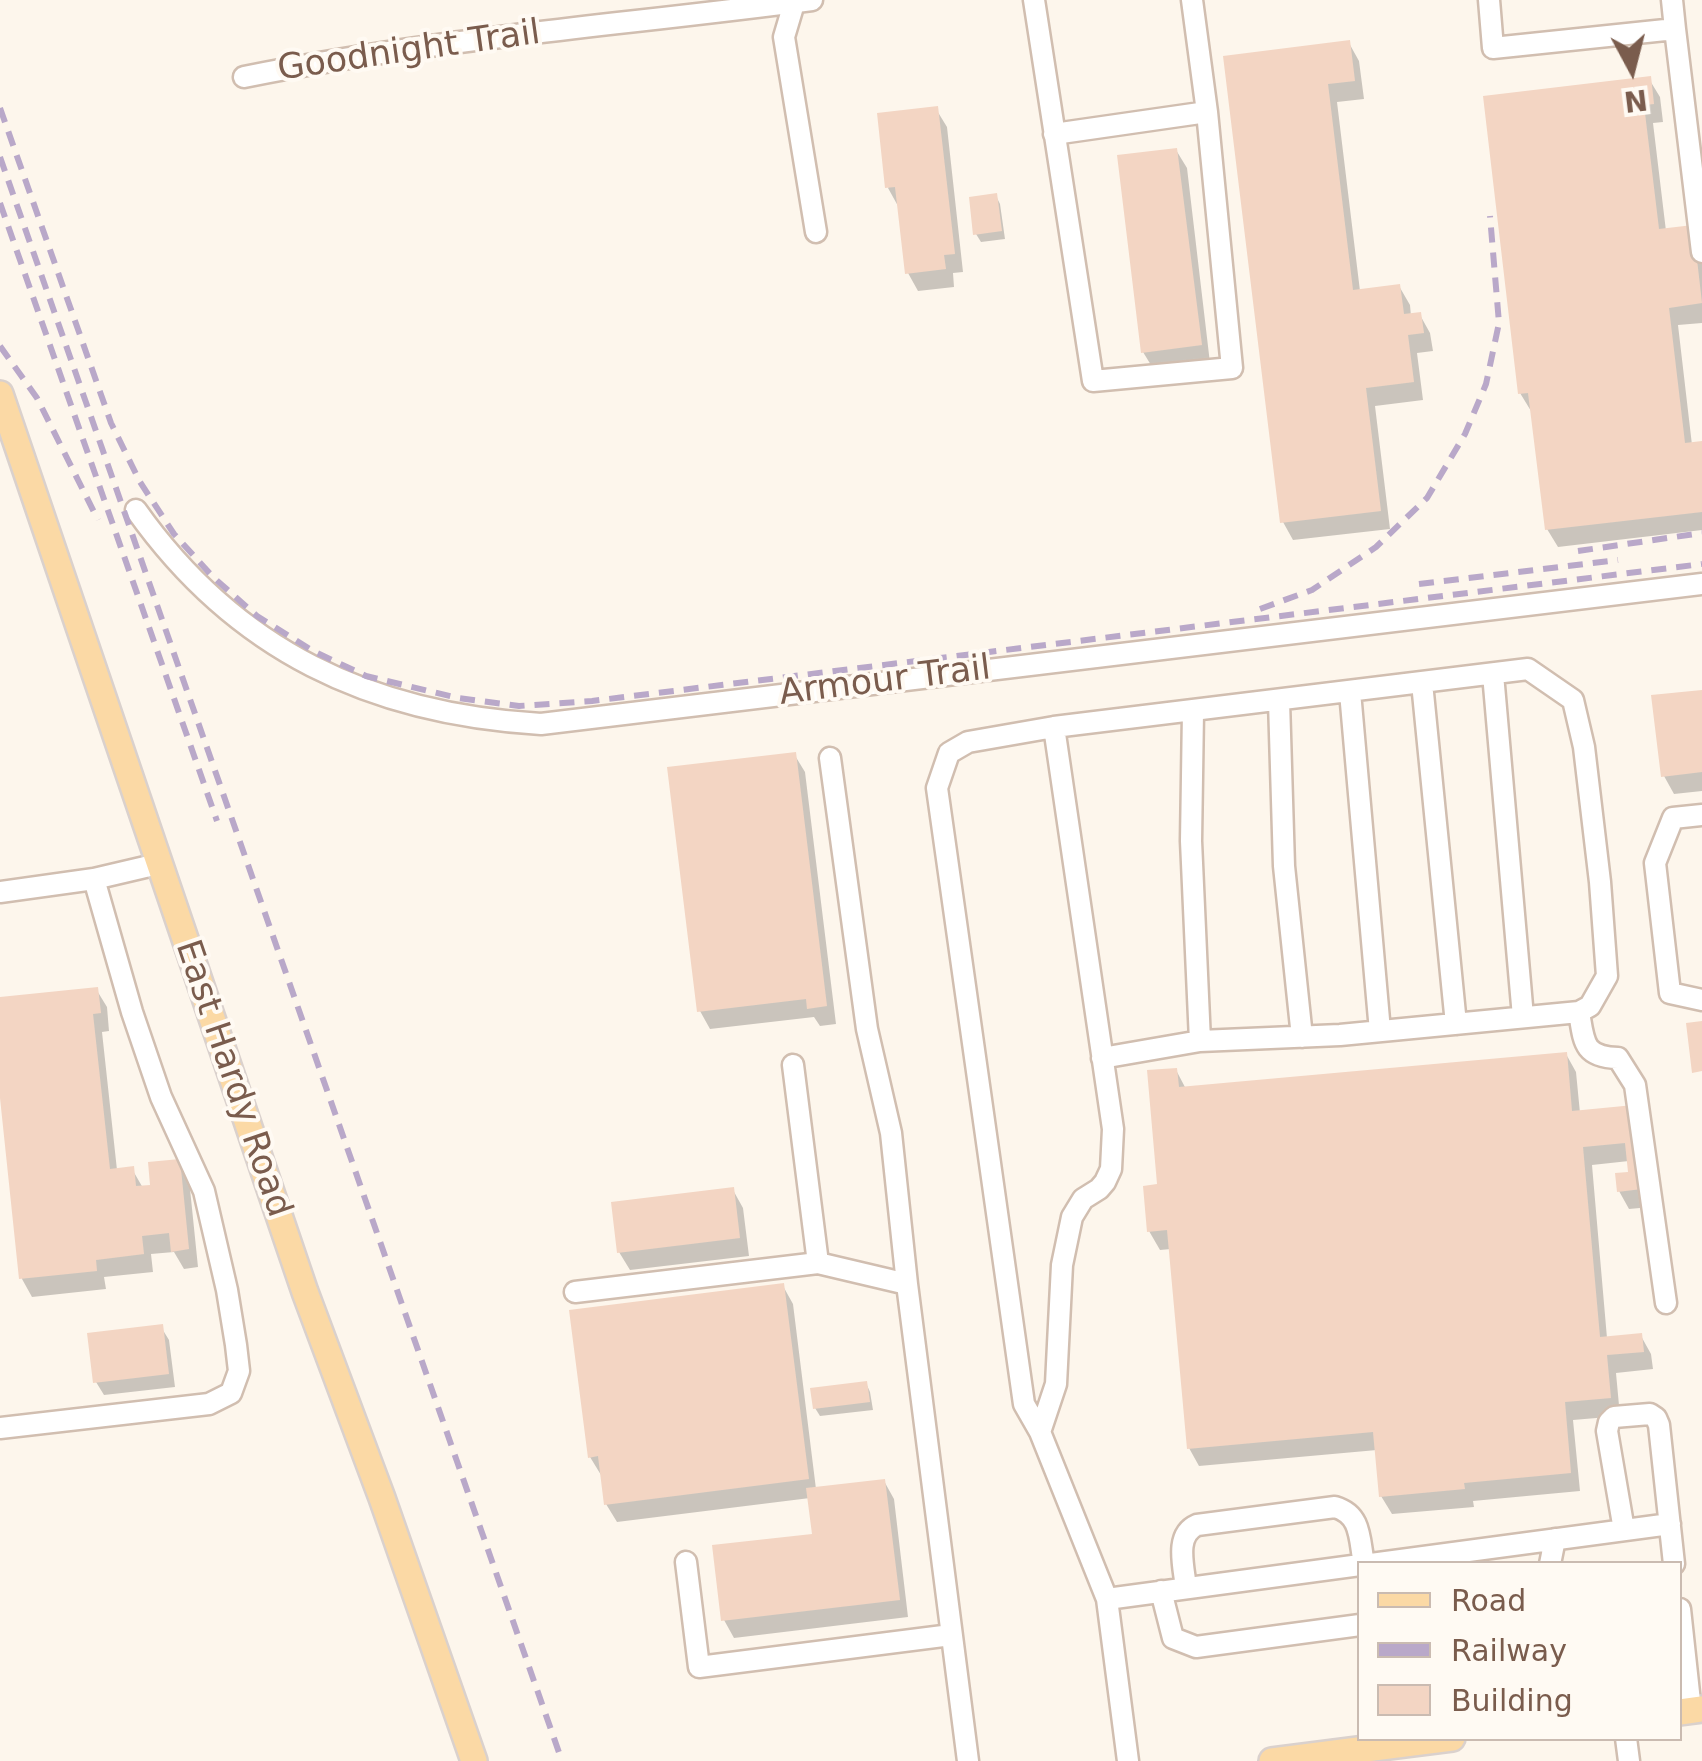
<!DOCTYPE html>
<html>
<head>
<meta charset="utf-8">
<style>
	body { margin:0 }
	#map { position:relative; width:1702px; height:1761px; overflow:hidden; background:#fdf6ec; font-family:"DejaVu Sans",sans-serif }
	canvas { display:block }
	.legend { position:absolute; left:1357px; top:1561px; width:325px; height:180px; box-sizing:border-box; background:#fffaf3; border:2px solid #cabbb1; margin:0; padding:12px 18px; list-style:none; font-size:30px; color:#7a5c4d }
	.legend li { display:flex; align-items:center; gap:20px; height:50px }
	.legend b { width:50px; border:2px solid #cabbb1 }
	.north { position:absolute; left:1582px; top:20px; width:100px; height:100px; -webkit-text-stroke:8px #fffaf3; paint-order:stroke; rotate:173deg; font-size:28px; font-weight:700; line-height:40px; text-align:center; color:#7a5c4d }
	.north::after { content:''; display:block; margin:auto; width:35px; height:45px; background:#7a5c4d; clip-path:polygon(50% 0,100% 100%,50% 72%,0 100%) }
</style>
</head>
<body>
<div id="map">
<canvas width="1702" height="1761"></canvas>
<ul class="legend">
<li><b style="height:12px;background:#fbd9a5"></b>Road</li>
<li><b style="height:12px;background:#b9a8c9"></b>Railway</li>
<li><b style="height:28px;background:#f3d5c3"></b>Building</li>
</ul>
<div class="north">N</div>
</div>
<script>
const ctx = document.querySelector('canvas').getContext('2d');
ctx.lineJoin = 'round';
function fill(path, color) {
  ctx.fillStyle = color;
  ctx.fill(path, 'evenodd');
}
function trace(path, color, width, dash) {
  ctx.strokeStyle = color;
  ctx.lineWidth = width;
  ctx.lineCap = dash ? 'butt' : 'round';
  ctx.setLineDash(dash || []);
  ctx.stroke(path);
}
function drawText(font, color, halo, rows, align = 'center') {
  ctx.font = font + ' "DejaVu Sans",sans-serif';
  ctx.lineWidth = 8;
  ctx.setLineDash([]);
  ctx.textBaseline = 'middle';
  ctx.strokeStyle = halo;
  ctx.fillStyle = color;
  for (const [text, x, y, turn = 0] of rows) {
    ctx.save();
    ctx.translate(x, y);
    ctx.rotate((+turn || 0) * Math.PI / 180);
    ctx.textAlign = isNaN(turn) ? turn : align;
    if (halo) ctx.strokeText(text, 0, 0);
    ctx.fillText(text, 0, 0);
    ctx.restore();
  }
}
fill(new Path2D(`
	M 1349,43 L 1359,61 L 1364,99 L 1337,102 L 1360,291 L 1399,286 L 1410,305 L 1411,316 L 1420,315 L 1430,333 L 1433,351 L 1417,353 L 1423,400 L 1375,406 L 1390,529 L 1293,540 L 1283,522 L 1226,58 Z
	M 1649,79 L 1660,97 L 1663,122 L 1653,123 L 1666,231 L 1702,247 L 1702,323 L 1678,325 L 1692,445 L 1702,444 L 1702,530 L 1558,547 L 1547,529 L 1531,411 L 1520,393 Z
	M 936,109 L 947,127 L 963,272 L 953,273 L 954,287 L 918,291 L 908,273 L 898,206 L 888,188 Z
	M 1176,150 L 1187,168 L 1210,363 L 1154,370 L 1143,352 Z
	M 996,196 L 1000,204 L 1005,239 L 981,242 L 976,234 Z
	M 1702,692 L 1702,791 L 1674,794 L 1664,776 Z
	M 794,754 L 805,772 L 836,1024 L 820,1026 L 814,1017 L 710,1029 L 700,1011 Z
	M 96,989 L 107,1007 L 109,1031 L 102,1032 L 117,1170 L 132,1169 L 143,1188 L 153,1187 L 178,1161 L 189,1179 L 198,1267 L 184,1269 L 174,1252 L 151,1254 L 153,1272 L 104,1277 L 106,1289 L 32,1297 L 22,1279 L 0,1075 L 0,999 Z
	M 1566,1054 L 1576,1072 L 1580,1113 L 1633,1108 L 1651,1207 L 1629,1209 L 1619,1191 L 1630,1174 L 1629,1161 L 1592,1165 L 1607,1338 L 1641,1336 L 1651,1354 L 1653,1369 L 1616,1373 L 1620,1416 L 1573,1420 L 1580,1491 L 1473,1501 L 1474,1507 L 1392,1514 L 1381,1496 L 1377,1450 L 1199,1466 L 1189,1448 L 1171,1249 L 1160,1250 L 1149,1231 L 1160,1186 L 1176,1070 L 1186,1089 Z
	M 733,1190 L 743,1208 L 749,1256 L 630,1270 L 619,1252 Z
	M 783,1286 L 793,1304 L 816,1489 L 884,1481 L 894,1499 L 908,1617 L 734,1638 L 724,1620 L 814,1536 L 810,1498 L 617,1522 L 606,1504 L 601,1475 L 590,1457 Z
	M 161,1327 L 169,1340 L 175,1387 L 104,1395 L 96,1382 Z
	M 866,1383 L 870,1392 L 873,1410 L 820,1416 L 815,1408 Z`), '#0003');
fill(new Path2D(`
	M 1350,40 L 1355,81 L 1328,84 L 1353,290 L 1400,284 L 1404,314 L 1421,312 L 1424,333 L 1408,335 L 1414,382 L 1366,388 L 1381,511 L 1280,523 L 1223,56 Z
	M 1651,76 L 1654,104 L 1644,105 L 1659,229 L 1693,225 L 1702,303 L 1669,308 L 1685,443 L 1702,441 L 1702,512 L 1545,530 L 1528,393 L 1518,394 L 1483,96 Z
	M 938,106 L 955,254 L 944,255 L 946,269 L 905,274 L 895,187 L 885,188 L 877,113 Z
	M 1177,148 L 1202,345 L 1141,353 L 1117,155 Z
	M 997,193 L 1002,231 L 973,235 L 969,197 Z
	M 1702,690 L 1702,772 L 1661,777 L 1651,695 Z
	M 796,752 L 827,1006 L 807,1009 L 806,999 L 697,1012 L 667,767 Z
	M 98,987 L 101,1013 L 93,1014 L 110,1169 L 134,1166 L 136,1186 L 150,1185 L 148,1162 L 180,1159 L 189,1249 L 171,1252 L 169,1233 L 142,1236 L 144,1254 L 96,1260 L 97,1271 L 19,1279 L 0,1098 L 0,997 Z
	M 1702,1021 L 1702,1071 L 1692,1073 L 1686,1023 Z
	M 1567,1052 L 1572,1111 L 1634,1105 L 1642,1189 L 1617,1192 L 1615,1173 L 1628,1172 L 1625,1143 L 1583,1147 L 1600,1337 L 1642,1333 L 1644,1352 L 1607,1355 L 1611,1398 L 1565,1402 L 1571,1473 L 1464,1483 L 1465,1489 L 1379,1497 L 1373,1432 L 1187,1449 L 1167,1230 L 1147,1232 L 1143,1186 L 1157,1184 L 1147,1070 L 1177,1068 L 1179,1087 Z
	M 734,1187 L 740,1238 L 617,1253 L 611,1202 Z
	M 784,1283 L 809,1479 L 604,1505 L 598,1456 L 588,1458 L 569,1310 Z
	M 163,1324 L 169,1374 L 93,1383 L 87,1333 Z
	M 867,1381 L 870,1402 L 813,1409 L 810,1388 Z
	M 885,1479 L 900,1600 L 721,1621 L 712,1545 L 812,1534 L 806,1488 Z`), '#f3d5c3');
const minor = new Path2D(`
	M 795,0 L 784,37 L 816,232
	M 1034,0 L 1093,381 L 1232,368 L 1207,112 L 1192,0
	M 1489,0 L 1493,48 L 1675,29 L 1672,0
	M 1675,29 L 1702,252
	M 244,77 C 432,39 622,25 812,0
	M 1054,134 L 1207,112
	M 136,510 C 236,651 371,714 541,724 L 1702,584
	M 1493,674 L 1523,1017
	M 1422,683 L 1456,1024
	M 1350,692 L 1380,1031
	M 1279,701 L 1284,866 L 1302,1037
	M 1193,712 L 1191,841 L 1200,1041 L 1340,1035 L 1579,1012
	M 830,758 L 867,1029 L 891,1133 L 907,1284
	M 1702,815 L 1673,818 L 1655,863 L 1670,993 L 1702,1000
	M 0,892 L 94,879 L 158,864
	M 1102,1058 L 1200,1041
	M 793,1065 L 818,1263
	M 575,1292 L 818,1263 L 907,1284 L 968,1761
	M 0,1428 L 209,1404 L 231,1393 L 239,1371 L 236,1345 L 227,1290 L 204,1191 L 161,1097 L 132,1012 L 94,879
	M 1040,1432 L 1056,1384 L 1062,1265 L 1072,1217 L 1083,1199 L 1099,1189 L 1105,1182 L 1111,1169 L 1113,1129 L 1054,727
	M 1624,1530 L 1607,1431 L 1609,1422 L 1614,1417 L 1650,1414 L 1656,1418 L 1659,1425 L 1674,1564
	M 686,1562 L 699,1667 L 951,1635
	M 1371,1564 L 1670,1524
	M 1550,1564 L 1555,1539
	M 1186,1588 C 1184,1567 1174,1535 1197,1525 L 1335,1507 C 1362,1515 1359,1539 1364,1564
	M 1161,1591 L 1173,1638 L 1196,1647 L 1360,1625
	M 1107,1599 L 1360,1565
	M 1680,1609 L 1691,1711
	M 1626,1738 L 1629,1761
	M 1128,1761 L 1107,1599 L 1040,1432 L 1024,1404 L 937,788 L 949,753 L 968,742 L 1054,727 L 1528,669 L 1573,700 L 1584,747 L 1600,882 L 1607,976 L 1590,1006 L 1579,1012 C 1584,1042 1583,1057 1618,1058 L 1635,1085 L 1666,1303`);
const major = new Path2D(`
	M 0,394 L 305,1292 L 382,1498 L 474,1761
	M 1680,1712 L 1702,1709
	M 1272,1761 L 1452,1738`);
trace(minor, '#d1beb0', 25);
trace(major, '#dad1cd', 30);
trace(minor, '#fff', 20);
trace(major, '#fbd9a5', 25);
trace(new Path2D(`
	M 0,108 L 111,423 L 140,482 L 174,534 L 213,577 L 257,616 L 313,651 L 366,676 L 458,698 L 519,706 L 592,701 L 1702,564
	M 0,157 L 562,1761
	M 0,203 L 217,821
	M 0,346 L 37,398 L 98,520
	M 1578,551 L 1702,533
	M 1419,584 L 1618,560
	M 1260,609 L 1312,590 L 1376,547 L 1427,498 L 1465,434 L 1486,384 L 1499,323 L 1490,216`), '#b9a8c9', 6, [15, 10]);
drawText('35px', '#7a5c4d', '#fffaf3', [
	["Goodnight Trail",409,52,-8],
	["Armour Trail",885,682,-7],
	["East Hardy Road",232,1079,71]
]);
</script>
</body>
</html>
